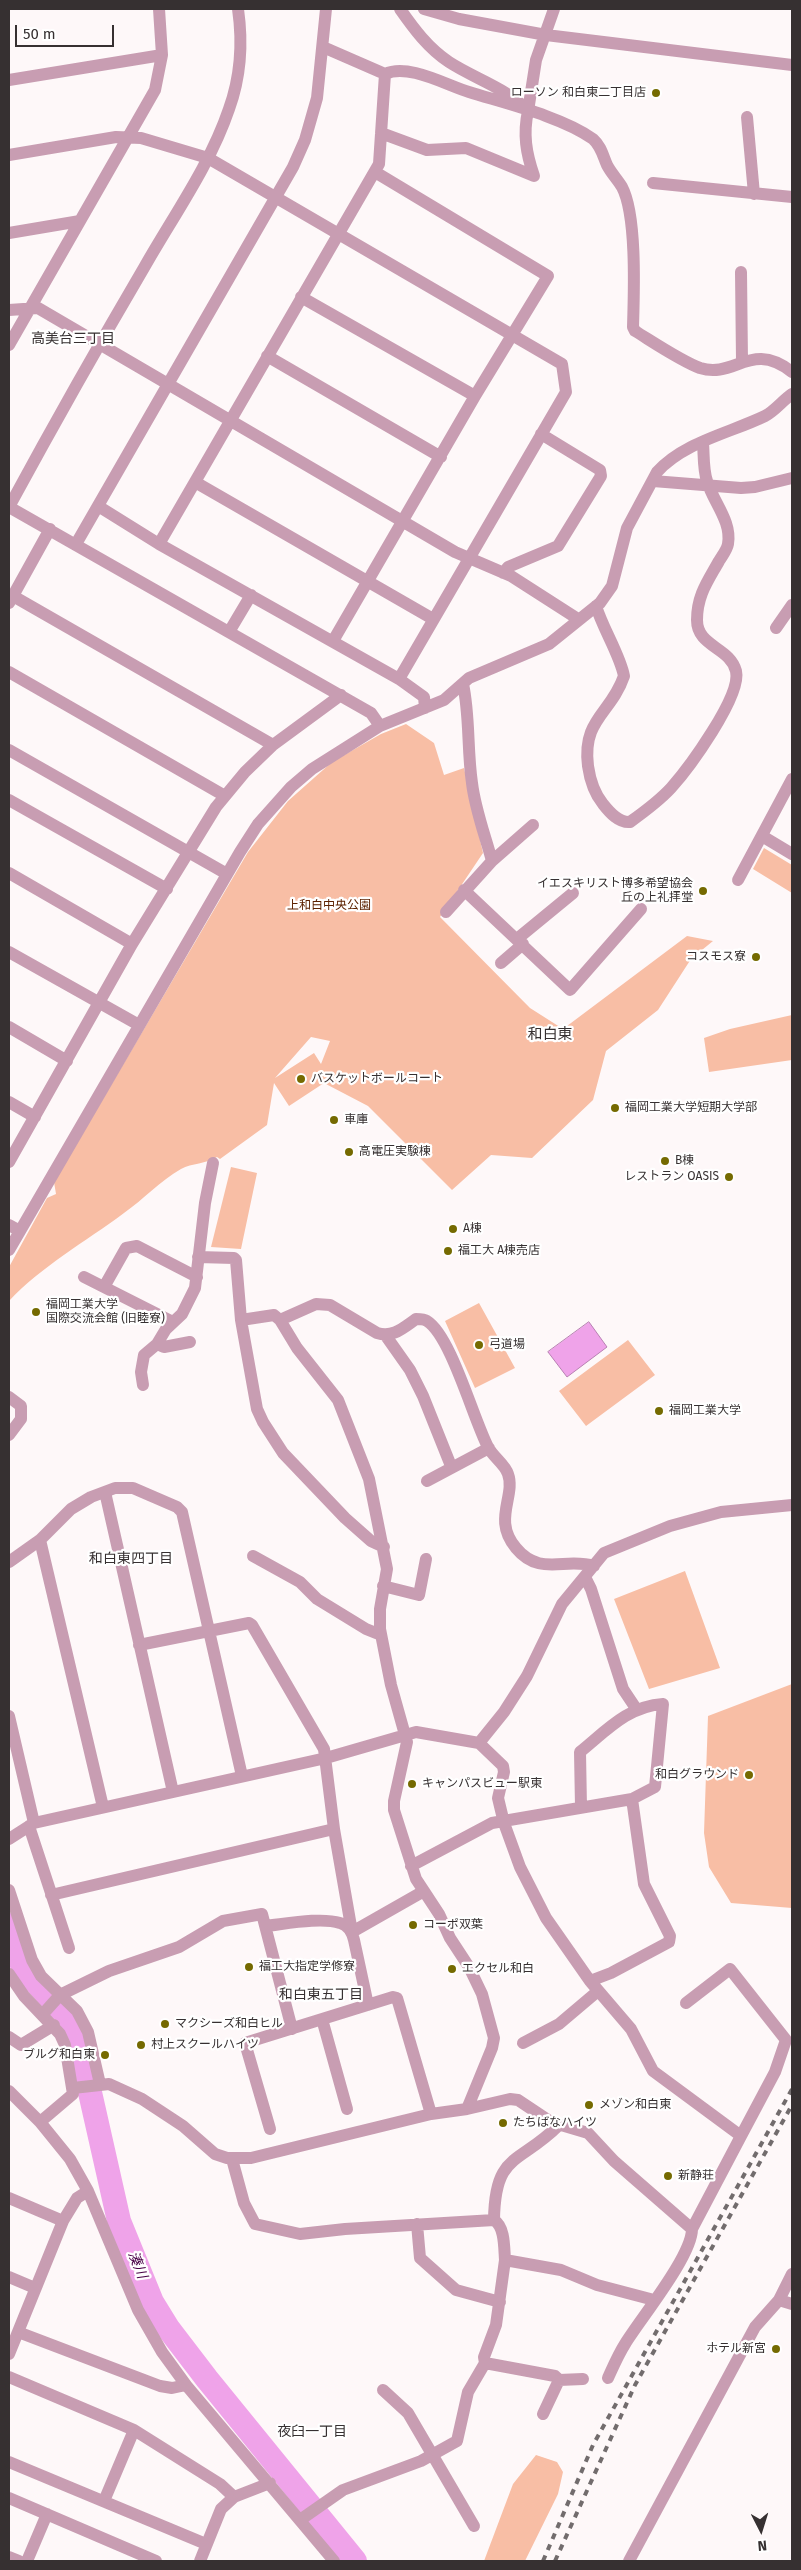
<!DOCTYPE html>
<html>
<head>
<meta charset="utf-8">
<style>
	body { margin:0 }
	#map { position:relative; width:801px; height:2570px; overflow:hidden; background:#fef8f9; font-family:"Fira Sans",sans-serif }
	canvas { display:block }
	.frame { position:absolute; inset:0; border:10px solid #363031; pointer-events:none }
	.north { position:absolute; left:736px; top:2505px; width:50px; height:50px; -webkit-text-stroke:4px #fff; paint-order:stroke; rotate:175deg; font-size:14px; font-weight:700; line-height:20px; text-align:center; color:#363031 }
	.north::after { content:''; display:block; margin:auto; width:18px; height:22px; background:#363031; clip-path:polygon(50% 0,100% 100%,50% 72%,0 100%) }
	.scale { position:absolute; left:15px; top:25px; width:99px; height:22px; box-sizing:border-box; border:2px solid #363031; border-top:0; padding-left:6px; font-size:15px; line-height:18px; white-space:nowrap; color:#363031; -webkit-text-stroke:4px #fff; paint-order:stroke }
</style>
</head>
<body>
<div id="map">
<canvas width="801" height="2570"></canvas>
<div class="frame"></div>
<div class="north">N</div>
<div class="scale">50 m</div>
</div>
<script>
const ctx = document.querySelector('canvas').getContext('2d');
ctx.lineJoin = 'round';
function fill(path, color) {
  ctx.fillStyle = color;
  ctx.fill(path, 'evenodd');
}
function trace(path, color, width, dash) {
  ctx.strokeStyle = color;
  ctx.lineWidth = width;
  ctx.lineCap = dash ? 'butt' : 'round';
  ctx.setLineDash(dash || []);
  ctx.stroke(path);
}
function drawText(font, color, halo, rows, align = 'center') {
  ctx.font = font + ' "Fira Sans","Noto Sans JP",sans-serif';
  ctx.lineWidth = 4.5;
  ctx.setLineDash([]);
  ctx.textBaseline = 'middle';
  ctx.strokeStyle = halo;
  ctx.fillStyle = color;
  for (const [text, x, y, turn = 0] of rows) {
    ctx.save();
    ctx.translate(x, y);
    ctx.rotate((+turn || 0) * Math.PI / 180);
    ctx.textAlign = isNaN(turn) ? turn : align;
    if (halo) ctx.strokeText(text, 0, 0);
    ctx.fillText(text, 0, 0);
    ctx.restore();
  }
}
fill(new Path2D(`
	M 406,724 L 434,743 L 444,775 L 464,768 L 483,853 L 440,917 L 530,1008 L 563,1029 L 687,936 L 713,941 L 691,959 L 658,1010 L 606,1051 L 593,1100 L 532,1158 L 491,1155 L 452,1190 L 368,1106 L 324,1083 L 289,1106 L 274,1083 L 267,1125 L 220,1159 L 217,1157 C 206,1164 192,1163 181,1169 C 160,1181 144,1199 124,1213 C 85,1242 42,1266 9,1301 L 9,1267 L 47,1198 L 56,1194 L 54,1182 L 248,852 L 288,801 L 332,762 L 381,734 ZM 311,1037 L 330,1041 L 321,1064 L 314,1053 L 275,1078 Z
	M 764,848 L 792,865 L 792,893 L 753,869 Z
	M 792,1015 L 792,1060 L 709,1072 L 704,1038 L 730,1029 Z
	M 231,1167 L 257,1173 L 241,1249 L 211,1247 Z
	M 479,1303 L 515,1368 L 475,1388 L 445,1321 Z
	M 628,1340 L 655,1375 L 586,1426 L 559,1391 Z
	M 685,1571 L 720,1668 L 649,1689 L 614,1599 Z
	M 792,1684 L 792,1908 L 731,1903 L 709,1867 L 704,1833 L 708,1716 Z
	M 536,2455 L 557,2462 L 563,2472 L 558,2494 L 525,2561 L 484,2561 L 513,2484 Z`), '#f8bea5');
const water = new Path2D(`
	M 589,1322 L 607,1347 L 567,1377 L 548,1352 Z`);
fill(water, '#efa3e9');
trace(water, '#b880b2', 1);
trace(new Path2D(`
	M 9,1925 L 23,1968 L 75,2026 L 119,2221 L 152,2302 L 168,2328 L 207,2379 L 355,2561`), '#efa3e9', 24);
trace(new Path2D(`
	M 424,9 L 459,19 L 546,35 L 792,65
	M 385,74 C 408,63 446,85 469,92 C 504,103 563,117 593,139 C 601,146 603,156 607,165 C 611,173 618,180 622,187 C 637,215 634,293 633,327 L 635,331 C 653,342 681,361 700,368 C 735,379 751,340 792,372
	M 9,80 L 162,55
	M 528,111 L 536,60 L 554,9
	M 747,117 L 754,194
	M 381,133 L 427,150 L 466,148 L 534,176 C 526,153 523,134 528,111 C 507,88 475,79 449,62 C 428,48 414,29 400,9
	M 9,155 L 116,137 L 141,138 L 208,158 L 562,364 L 566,392 L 399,679
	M 653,183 L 792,197
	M 9,233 L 80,221
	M 741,272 L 742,361
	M 301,297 L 475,396
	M 9,310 L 38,308 L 455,552 L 511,576 L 578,619
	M 9,345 L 155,90 L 162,55 L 159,9
	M 267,356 L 441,457
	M 653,481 L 741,488 L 755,487 L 792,478
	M 195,482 L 433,619
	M 98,506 L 159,544 L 399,679 L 424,697 L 425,708
	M 9,507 C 53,426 98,346 145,266 C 174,215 210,165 229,109 C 241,76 243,44 238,9
	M 9,507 L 371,713 L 380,726
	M 76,544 L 293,167 L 305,140 L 317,98 L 326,9
	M 159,544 L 379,164 L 385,74 L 323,47
	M 503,573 L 508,567 L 558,546 L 601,476 L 600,470 L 541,434
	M 13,596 L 273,745
	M 9,603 L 50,529
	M 596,606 C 603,629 620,655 624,676 C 611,714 582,719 588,766 C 590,780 594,793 603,804 C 610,813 619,823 630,822 C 644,812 659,801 671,788 C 688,769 742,696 736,671 C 730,647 697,647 697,620 C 697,595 708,581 719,561 C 722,556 727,550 728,544 C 732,521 713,502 707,481 C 703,469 704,455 703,443
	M 776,628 L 792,605
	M 229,632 L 251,595
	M 333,641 L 475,396 L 548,276 L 375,172
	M 9,672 L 225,796
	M 9,750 L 227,874
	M 9,800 L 167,889
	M 762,836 L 792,854
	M 492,861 L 533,825
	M 9,873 L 132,944
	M 738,880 L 792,779
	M 464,890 L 570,990 L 641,909
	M 446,912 L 492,861 C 485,835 475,809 472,783 C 467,749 470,716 463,684
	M 517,939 L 573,893
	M 9,952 L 139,1025
	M 501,963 L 523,944
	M 9,1027 L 67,1061
	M 9,1102 L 35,1117
	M 9,1162 L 132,944 L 216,807 L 245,772 L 273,745 L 341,695
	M 9,1225 L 20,1231
	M 9,1250 L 240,852 L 258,824 L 291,787 L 312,769 L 380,726 L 444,700 L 469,678 L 549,644 L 600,603 L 612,586 L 627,528 L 657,472 C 684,442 730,433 765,416 C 775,411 783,400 792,394
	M 198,1257 L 234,1258 L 236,1260 L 241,1320 L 257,1409 L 263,1422 L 283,1453 L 345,1518 L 371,1541 L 384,1547
	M 84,1277 L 173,1322
	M 104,1287 L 126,1248 L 137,1246 L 197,1277
	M 241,1320 L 274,1315 L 280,1320 L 316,1304 L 330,1305 L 377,1333 C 393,1338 403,1328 416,1319 C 419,1319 424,1319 427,1321 C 451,1336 473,1418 488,1447 C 493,1457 505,1464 508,1474 C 516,1496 492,1520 516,1548 C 540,1577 565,1557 594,1566
	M 280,1320 L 297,1348 L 338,1400 L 369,1479 L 387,1569 L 380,1609 L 380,1629 L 391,1685 L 407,1742 L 394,1801 L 394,1810 L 416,1879 L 439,1914 L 450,1938 L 469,1967 L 482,1994 L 494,2038 L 492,2048 L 467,2109
	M 386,1336 L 410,1370 L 423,1396 L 451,1466
	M 157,1344 L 164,1347 L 190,1342
	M 143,1385 L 141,1372 L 144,1355 L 157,1344 L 166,1329 L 182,1314 L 195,1288 L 205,1203 L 213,1163
	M 9,1397 L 21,1406 L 21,1419 L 9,1435
	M 427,1481 L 489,1448
	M 105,1492 L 173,1792
	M 40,1540 L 103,1807
	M 253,1556 L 300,1582 L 317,1599 L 366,1629 L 381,1635
	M 9,1562 L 40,1540 L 71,1509 L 91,1497 L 115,1488 L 133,1488 L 177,1507 L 182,1512 L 242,1776
	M 585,1577 L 591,1589 L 623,1689 L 637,1710
	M 383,1586 L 419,1595 L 426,1559
	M 139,1645 L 249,1623 L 252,1625 L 324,1749 L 334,1829 L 352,1932 L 424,1891
	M 9,1716 L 34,1823
	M 479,1743 L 504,1712 L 527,1676 L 562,1604 L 604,1553 L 670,1526 L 721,1512 L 792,1505
	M 29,1826 L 69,1948
	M 9,1839 L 34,1823 L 326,1758 L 416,1732 L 479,1743 L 503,1766 L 504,1772 L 498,1798 L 504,1823 L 520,1867 L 546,1918 L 590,1981 L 631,2029 L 653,2071 L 741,2136 L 692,2229
	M 411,1866 L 492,1823 L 632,1799 L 655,1787 L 663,1704 C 628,1706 606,1731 580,1752 L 581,1807
	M 9,1890 L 32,1960 L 41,1976 L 77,2011 L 88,2032 L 100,2084
	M 51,1895 L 334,1829
	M 265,1926 C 285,1924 321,1917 340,1923 C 348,1925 352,1932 354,1940 L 368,2005
	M 9,1974 L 24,1996 L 60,2034 L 65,2045 L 73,2094 L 40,2122
	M 590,1981 L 611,1973 L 669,1942 L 670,1936 L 644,1884 L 632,1799
	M 686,2003 L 730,1969 L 786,2040 L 775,2072 L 741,2136
	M 43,2014 L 60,1995 L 109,1971 L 179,1947 L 223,1921 L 262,1914 L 292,2029
	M 322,2019 L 347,2109
	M 9,2037 L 21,2045 L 54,2025
	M 523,2043 L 559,2024 L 598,1991
	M 73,2088 L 109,2084 L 142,2099 L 183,2126 L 215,2154 L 227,2158 L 251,2158 L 431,2114 L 467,2109 L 510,2099 L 518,2100 L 551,2122 L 588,2133 L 614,2161 L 692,2229 C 692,2256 641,2318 625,2344 C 618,2355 613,2367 608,2378
	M 9,2091 L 40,2122 L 70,2159 L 88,2191 L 138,2310 L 162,2352 L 186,2385 L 334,2561
	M 270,2129 L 245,2043 L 393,1997 L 397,1998 L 431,2114
	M 232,2159 L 244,2203 L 255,2224 L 300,2234 L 345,2229 L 494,2220 C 505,2227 504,2247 505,2260 L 561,2270 L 597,2285 L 654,2300
	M 9,2198 L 63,2221
	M 494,2220 C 495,2152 519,2165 559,2125
	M 417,2224 L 420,2258 L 456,2290 L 500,2302
	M 9,2277 L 35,2288
	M 779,2300 L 792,2304
	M 18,2332 L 160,2386 L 172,2388 L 186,2385
	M 9,2354 L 63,2221 L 77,2198 L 88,2191
	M 485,2363 L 555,2376 L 559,2380 L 543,2414
	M 9,2377 L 134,2430 L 220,2484 L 234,2497
	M 559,2380 L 583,2379
	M 383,2390 L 408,2413 L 474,2526
	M 9,2462 L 206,2544
	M 9,2498 L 156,2561
	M 104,2501 L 134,2430
	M 300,2520 L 343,2490 L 421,2461 L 457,2441 L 468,2392 L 485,2363 L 484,2357 L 496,2325 L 505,2260
	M 9,2557 L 19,2561
	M 27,2561 L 47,2514
	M 200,2561 L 221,2509 L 234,2497 L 270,2483
	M 629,2561 L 755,2327 L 779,2300 L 792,2274`), '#c89db2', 12);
trace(new Path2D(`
	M 543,2561 L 593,2445 L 792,2089
	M 555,2561 L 635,2385 L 792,2105`), '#726c6d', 4, [6, 6]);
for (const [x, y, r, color] of [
	[656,93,5,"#756a01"],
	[703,891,5,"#756a01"],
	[756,957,5,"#756a01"],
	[301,1079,5,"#756a01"],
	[615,1108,5,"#756a01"],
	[334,1120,5,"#756a01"],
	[349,1152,5,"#756a01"],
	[665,1161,5,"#756a01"],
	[729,1177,5,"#756a01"],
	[453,1229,5,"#756a01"],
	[448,1251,5,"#756a01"],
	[36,1312,5,"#756a01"],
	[479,1345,5,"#756a01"],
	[659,1411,5,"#756a01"],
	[749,1775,5,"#756a01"],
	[412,1784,5,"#756a01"],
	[413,1925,5,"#756a01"],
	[249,1967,5,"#756a01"],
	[452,1969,5,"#756a01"],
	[165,2024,5,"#756a01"],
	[141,2045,5,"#756a01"],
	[105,2055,5,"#756a01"],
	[589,2105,5,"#756a01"],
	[503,2123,5,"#756a01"],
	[668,2176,5,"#756a01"],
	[776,2349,5,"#756a01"]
]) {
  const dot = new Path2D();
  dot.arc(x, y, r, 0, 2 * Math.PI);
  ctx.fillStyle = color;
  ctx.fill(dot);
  trace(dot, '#fff', 2);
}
drawText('12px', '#363031', '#fff', [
	["ローソン 和白東二丁目店",646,93,"right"],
	["イエスキリスト博多希望協会",693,884,"right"],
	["丘の上礼拝堂",693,898,"right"],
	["コスモス寮",746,957,"right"],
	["バスケットボールコート",311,1079],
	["福岡工業大学短期大学部",625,1108],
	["車庫",344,1120],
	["高電圧実験棟",359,1152],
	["B棟",675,1161],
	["レストラン OASIS",719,1177,"right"],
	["A棟",463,1229],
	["福工大 A棟売店",458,1251],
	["福岡工業大学",46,1305],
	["国際交流会館 (旧睦寮)",46,1319],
	["弓道場",489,1345],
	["福岡工業大学",669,1411],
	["和白グラウンド",739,1775,"right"],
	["キャンパスビュー駅東",422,1784],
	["コーポ双葉",423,1925],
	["福工大指定学修寮",259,1967],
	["エクセル和白",462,1969],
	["マクシーズ和白ヒル",175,2024],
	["村上スクールハイツ",151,2045],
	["ブルグ和白東",95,2055,"right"],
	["メゾン和白東",599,2105],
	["たちばなハイツ",513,2123],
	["新静荘",678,2176],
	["ホテル新宮",766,2349,"right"]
], 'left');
drawText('12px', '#5c2201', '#fff', [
	["上和白中央公園",329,906]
]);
drawText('14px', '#363031', '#fff', [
	["高美台三丁目",73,339],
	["和白東四丁目",131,1559],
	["和白東五丁目",321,1995],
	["夜臼一丁目",312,2432]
]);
drawText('italic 14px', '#480246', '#fff', [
	["湊川",137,2265,68]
]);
drawText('15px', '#363031', '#fff', [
	["和白東",550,1035]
]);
</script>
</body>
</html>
